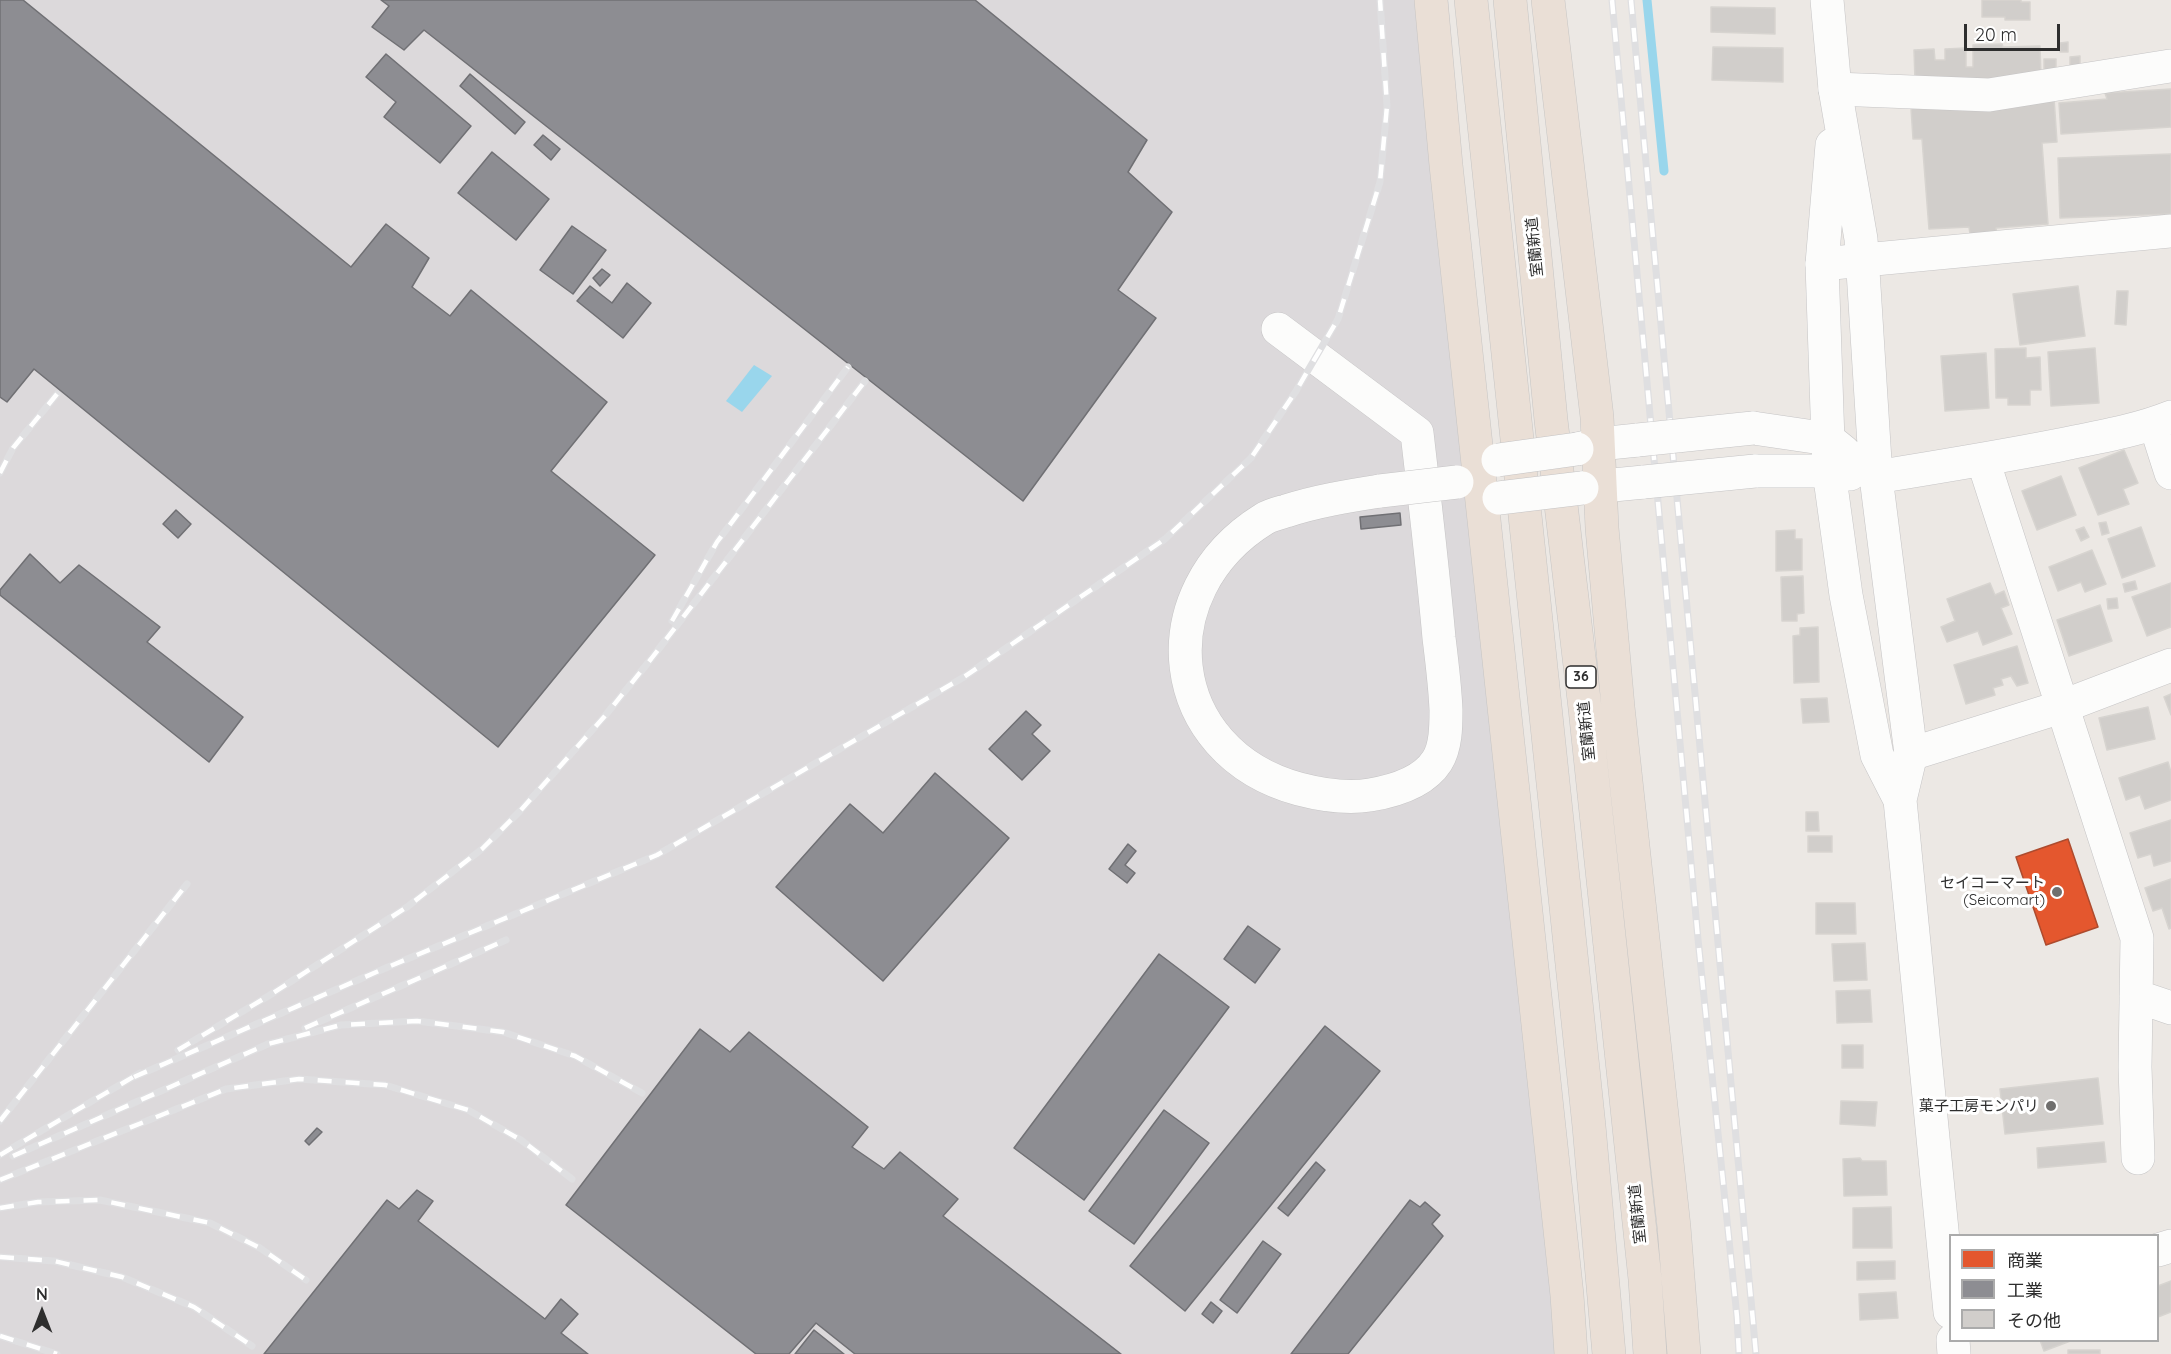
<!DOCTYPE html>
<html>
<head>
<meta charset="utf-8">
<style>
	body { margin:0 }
	#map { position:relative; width:2171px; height:1354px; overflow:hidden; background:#ece8e4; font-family:Quicksand,"Noto Sans JP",sans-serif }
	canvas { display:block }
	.legend { position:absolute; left:1949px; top:1234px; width:210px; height:108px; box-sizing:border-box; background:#fff; border:2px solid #ababab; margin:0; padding:8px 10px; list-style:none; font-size:18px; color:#2e2e2e }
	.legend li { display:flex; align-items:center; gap:12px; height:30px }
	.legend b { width:30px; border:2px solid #ababab }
	.north { position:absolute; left:12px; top:1282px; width:60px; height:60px; -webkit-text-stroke:4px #fff; paint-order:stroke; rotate:0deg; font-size:16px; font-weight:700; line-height:24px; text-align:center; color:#2e2e2e }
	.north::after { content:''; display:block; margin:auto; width:21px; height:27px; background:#2e2e2e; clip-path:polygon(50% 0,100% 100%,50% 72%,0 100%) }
	.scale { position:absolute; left:1964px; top:24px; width:96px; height:27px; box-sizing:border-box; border:3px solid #2e2e2e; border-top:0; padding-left:8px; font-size:18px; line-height:21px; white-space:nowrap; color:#2e2e2e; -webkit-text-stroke:4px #fff; paint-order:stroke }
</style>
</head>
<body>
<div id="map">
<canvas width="2171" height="1354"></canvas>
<ul class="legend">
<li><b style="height:16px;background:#e4572e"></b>商業</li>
<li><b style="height:16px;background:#8d8d92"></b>工業</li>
<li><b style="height:16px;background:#d1cecb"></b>その他</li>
</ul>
<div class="north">N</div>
<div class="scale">20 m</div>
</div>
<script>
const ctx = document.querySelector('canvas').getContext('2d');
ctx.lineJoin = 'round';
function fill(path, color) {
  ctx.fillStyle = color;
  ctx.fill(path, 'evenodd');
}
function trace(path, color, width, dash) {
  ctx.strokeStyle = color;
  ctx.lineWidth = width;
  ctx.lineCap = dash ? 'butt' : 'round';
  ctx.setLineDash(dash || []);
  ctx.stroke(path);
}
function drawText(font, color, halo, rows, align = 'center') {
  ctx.font = font + ' Quicksand,"Noto Sans JP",sans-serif';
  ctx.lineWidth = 6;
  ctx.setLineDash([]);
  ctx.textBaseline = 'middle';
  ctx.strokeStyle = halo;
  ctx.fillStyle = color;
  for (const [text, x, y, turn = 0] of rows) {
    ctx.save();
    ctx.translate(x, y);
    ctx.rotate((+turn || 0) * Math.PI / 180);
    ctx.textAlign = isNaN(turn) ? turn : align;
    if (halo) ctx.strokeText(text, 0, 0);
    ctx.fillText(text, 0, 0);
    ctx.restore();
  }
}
fill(new Path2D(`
	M 0,0 L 1448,0 L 1562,1354 L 0,1354 Z`), '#dcd9db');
fill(new Path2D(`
	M 754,365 L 772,376 L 742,412 L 726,401 Z`), '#99d6ec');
const shops = new Path2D(`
	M 2068,839 L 2098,927 L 2046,945 L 2016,857 Z`);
fill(shops, '#e4572e');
trace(shops, '#ad4b2e', 1.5);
const industry = new Path2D(`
	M 0,0 L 23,0 L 351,267 L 386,224 L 429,258 L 412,287 L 450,316 L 471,290 L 607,402 L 551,471 L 655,555 L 498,747 L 34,369 L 7,402 L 0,397 Z
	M 381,0 L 975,0 L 1147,140 L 1128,172 L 1172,212 L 1118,290 L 1156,318 L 1023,501 L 424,30 L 404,50 L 372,27 L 389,6 Z
	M 386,54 L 471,126 L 440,163 L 384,117 L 396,102 L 366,77 Z
	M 470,74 L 525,122 L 515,134 L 460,86 Z
	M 543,135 L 560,149 L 551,160 L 534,145 Z
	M 492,152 L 549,199 L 516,240 L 458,193 Z
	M 572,226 L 606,250 L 573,294 L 540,270 Z
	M 602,269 L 610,275 L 600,286 L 593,278 Z
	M 627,283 L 651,303 L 623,338 L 577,301 L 590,286 L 612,303 Z
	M 176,510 L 191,524 L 178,538 L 163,524 Z
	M 1400,513 L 1401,525 L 1361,529 L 1360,517 Z
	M 30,554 L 60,583 L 79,565 L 160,627 L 147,642 L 243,717 L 209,762 L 0,595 L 0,590 Z
	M 1026,711 L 1041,725 L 1032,734 L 1050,751 L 1022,780 L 989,749 Z
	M 935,773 L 1009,838 L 883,981 L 776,887 L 850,804 L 883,833 Z
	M 1128,844 L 1136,851 L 1125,865 L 1135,873 L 1127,883 L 1109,869 Z
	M 1248,926 L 1280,949 L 1255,983 L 1224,959 Z
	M 1159,954 L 1229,1007 L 1084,1200 L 1014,1148 Z
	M 1325,1026 L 1380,1071 L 1185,1311 L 1130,1266 Z
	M 700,1029 L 730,1052 L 749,1032 L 868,1127 L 852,1147 L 884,1169 L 900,1152 L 958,1199 L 943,1216 L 1121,1354 L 855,1354 L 816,1323 L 789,1354 L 756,1354 L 566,1205 Z
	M 1164,1110 L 1209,1143 L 1134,1244 L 1089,1211 Z
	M 317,1128 L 322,1132 L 309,1145 L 305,1141 Z
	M 1316,1162 L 1325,1170 L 1288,1216 L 1278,1208 Z
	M 417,1190 L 433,1201 L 418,1221 L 545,1319 L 561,1299 L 578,1314 L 561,1333 L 588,1354 L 264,1354 L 387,1200 L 399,1209 Z
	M 1410,1200 L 1420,1207 L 1425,1202 L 1440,1215 L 1432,1224 L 1443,1236 L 1348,1354 L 1291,1354 Z
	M 1263,1241 L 1281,1254 L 1237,1313 L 1220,1300 Z
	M 1211,1302 L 1222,1311 L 1213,1323 L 1202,1314 Z
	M 814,1330 L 844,1354 L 795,1354 Z`);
fill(industry, '#8d8d92');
trace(industry, '#707074', 1.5);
trace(new Path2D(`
	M 1647,0 L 1664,171`), '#99d6ec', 9);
const building = new Path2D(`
	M 1982,0 L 2021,0 L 2021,2 L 2030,2 L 2030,20 L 2005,20 L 2005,17 L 1982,17 Z
	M 1711,7 L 1775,8 L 1775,34 L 1711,32 Z
	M 2068,42 L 2068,52 L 2060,52 L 2060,43 Z
	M 2002,44 L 2003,47 L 2040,46 L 2041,78 L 1915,81 L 1914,50 L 1934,49 L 1935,60 L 1945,60 L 1945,49 L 1966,48 L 1966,67 L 1973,67 L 1973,45 Z
	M 1713,47 L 1783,48 L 1783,82 L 1712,80 Z
	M 2080,56 L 2080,65 L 2070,65 L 2070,57 Z
	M 2044,59 L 2056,59 L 2056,72 L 2044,72 Z
	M 2171,89 L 2171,127 L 2061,134 L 2059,103 L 2107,99 L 2105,93 Z
	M 2054,98 L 2057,142 L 2042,143 L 2048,224 L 1996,228 L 1997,239 L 1971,241 L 1969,227 L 1929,229 L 1922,139 L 1913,139 L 1911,108 Z
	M 2171,154 L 2171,214 L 2060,218 L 2058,158 Z
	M 2078,286 L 2085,336 L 2020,345 L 2013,294 Z
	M 2117,291 L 2128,291 L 2126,325 L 2115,324 Z
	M 2026,348 L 2026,358 L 2040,357 L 2041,390 L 2030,390 L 2030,405 L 2008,405 L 2008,398 L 1996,398 L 1995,349 Z
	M 2095,348 L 2099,403 L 2051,406 L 2048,352 Z
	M 1986,353 L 1989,408 L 1945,411 L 1941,356 Z
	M 2124,450 L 2138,483 L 2123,489 L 2129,504 L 2098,515 L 2079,468 Z
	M 2061,476 L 2076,515 L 2037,530 L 2022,491 Z
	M 2106,522 L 2109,533 L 2102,535 L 2099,523 Z
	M 2084,527 L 2089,537 L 2081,541 L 2076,530 Z
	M 2141,527 L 2155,566 L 2122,578 L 2108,539 Z
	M 1795,530 L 1795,539 L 1802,539 L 1802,570 L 1776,571 L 1776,531 Z
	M 2092,550 L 2106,584 L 2085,592 L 2081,582 L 2058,591 L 2049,567 Z
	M 1803,576 L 1804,613 L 1797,614 L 1797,621 L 1782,621 L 1781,577 Z
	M 2135,581 L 2137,589 L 2125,592 L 2123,584 Z
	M 1990,583 L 1995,595 L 2004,591 L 2009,605 L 2001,608 L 2012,634 L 1983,645 L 1978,631 L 1947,642 L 1941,627 L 1955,621 L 1947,599 Z
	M 2171,583 L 2171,627 L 2147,636 L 2132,597 Z
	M 2117,598 L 2118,608 L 2108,609 L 2107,599 Z
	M 2100,605 L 2112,641 L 2069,656 L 2057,620 Z
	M 1818,627 L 1819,682 L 1794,683 L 1793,636 L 1800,635 L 1800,628 Z
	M 2017,646 L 2028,683 L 2017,686 L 2011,676 L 2001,679 L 2003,685 L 1993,688 L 1995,695 L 1966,704 L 1954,665 Z
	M 2171,694 L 2171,715 L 2164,697 Z
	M 1827,698 L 1829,722 L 1803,723 L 1801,699 Z
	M 2148,707 L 2155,739 L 2107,750 L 2099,718 Z
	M 2168,762 L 2171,772 L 2171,800 L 2145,809 L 2140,795 L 2126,800 L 2119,778 Z
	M 1806,812 L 1818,812 L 1819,831 L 1806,831 Z
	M 2171,820 L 2171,861 L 2154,866 L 2151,854 L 2138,858 L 2130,833 Z
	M 1808,836 L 1832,836 L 1832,852 L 1808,852 Z
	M 2171,879 L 2171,928 L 2169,929 L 2162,908 L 2153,911 L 2145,888 Z
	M 1816,903 L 1855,903 L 1856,934 L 1816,934 Z
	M 1865,943 L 1867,980 L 1834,981 L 1832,944 Z
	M 1870,990 L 1872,1022 L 1837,1023 L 1836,991 Z
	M 1842,1045 L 1863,1045 L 1863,1068 L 1842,1068 Z
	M 2098,1078 L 2103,1124 L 2005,1134 L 2000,1089 Z
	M 1841,1101 L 1877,1102 L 1875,1126 L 1840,1124 Z
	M 2104,1142 L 2106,1162 L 2038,1168 L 2037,1148 Z
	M 1860,1158 L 1862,1161 L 1886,1161 L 1887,1195 L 1844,1196 L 1843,1159 Z
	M 1891,1207 L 1892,1248 L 1853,1248 L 1853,1208 Z
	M 1895,1261 L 1895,1279 L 1857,1280 L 1857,1262 Z
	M 2171,1281 L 2171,1312 L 2158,1317 L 2158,1286 Z
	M 1896,1292 L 1898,1318 L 1860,1320 L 1859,1294 Z
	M 2040,1340 L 2073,1340 L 2044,1351 Z
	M 2068,1350 L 2100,1350 L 2100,1354 L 2068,1354 Z`);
fill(building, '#d1cecb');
trace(building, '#d7d4d0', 1.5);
const minor = new Path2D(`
	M 1835,89 L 1989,95 L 2170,66
	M 1822,264 L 2171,231
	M 2155,423 L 2171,473
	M 1983,460 L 2137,938 L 2135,1067 L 2138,1158
	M 1876,477 C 1938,467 1999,457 2060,445 C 2098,437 2136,431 2171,417
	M 1911,754 L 2061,707 L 2171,665
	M 2136,996 L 2171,1008
	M 2158,1250 L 2171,1246`);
const tertiary = new Path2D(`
	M 1827,0 L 1835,89 L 1861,239 L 1876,477 L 1911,754 L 1900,800 L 1950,1312
	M 1832,145 L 1822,264 L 1829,471 L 1846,595 L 1877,755 L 1900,800
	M 1278,329 L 1417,433 C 1425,502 1433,570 1439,638 C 1442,662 1445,686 1446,710 C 1446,726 1446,747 1437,761 C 1423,783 1394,791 1370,795 C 1347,799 1322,795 1299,789 C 1163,752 1146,592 1264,519 C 1270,515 1279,513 1286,511 C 1317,501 1348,496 1380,491
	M 1753,428 L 1828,439 L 1844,452
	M 1577,449 L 1599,444 L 1638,440
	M 1755,471 L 1829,471 L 1850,474
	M 1582,488 L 1644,482
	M 1953,1340 L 1954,1354`);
const motorway = new Path2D(`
	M 1431,0 L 1446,165 L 1567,1295 L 1571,1354
	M 1471,0 L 1589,1126 L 1609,1354
	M 1510,0 L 1551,420 L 1585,708 L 1645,1279 L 1650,1354
	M 1548,0 L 1597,417 L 1602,528 L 1618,707 L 1674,1227 L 1684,1354`);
trace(minor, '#c5c4c5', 34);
trace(tertiary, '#c5c4c5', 34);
trace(motorway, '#c6c5c4', 34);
trace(minor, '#fcfcfb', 33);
trace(tertiary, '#fcfcfb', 33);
trace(motorway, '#eadfd6', 33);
const rail = new Path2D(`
	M 1612,0 L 1698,939 L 1737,1317 L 1739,1354
	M 1631,0 L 1756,1354
	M 0,473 L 13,448 L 57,394
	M 672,621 L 717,542 L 848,367
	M 305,1028 L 506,940
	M 178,1050 L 270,995 L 407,907 L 482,849 L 520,811 L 604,717 L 651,659 L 865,381
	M 134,1077 L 388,967 L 657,855 L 964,677 L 1165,539 L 1251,458 L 1296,391 L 1338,319 L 1380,182 L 1387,106 L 1380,0
	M 0,1121 L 187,884
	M 0,1155 L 140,1073
	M 13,1156 L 268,1044 L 341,1025 L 417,1021 L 503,1032 L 575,1056 L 642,1093
	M 0,1180 L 226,1089 L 299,1079 L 385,1085 L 468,1110 L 521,1140 L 572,1179
	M 0,1208 L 38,1202 L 100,1200 L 210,1223 L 260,1248 L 306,1280
	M 0,1257 L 54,1261 L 122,1277 L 194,1307 L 252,1346
	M 0,1336 L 57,1354`);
trace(rail, '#dfdfe1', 7);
trace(rail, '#fff', 4.5, [14]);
const tertiaryBridge = new Path2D(`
	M 1638,440 L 1753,428
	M 1498,460 L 1577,449
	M 1644,482 L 1755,471
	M 1380,491 L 1457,482
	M 1499,498 L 1582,488`);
trace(tertiaryBridge, '#c5c4c5', 34, []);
trace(tertiaryBridge, '#fcfcfb', 33);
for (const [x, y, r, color] of [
	[2057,892,6,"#706f6e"],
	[2051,1106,6,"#706f6e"]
]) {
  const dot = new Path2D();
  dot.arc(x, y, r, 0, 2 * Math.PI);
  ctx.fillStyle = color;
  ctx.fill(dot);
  trace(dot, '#fff', 2);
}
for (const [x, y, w] of [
	[1581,677,30]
]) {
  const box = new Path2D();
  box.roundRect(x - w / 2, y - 11, w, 22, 4.5);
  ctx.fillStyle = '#fff';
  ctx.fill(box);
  trace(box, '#2e2e2e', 1.5);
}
drawText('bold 14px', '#2e2e2e', null, [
	["36",1581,677]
]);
drawText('15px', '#2e2e2e', '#fff', [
	["室蘭新道",1535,247,-96],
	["室蘭新道",1587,731,-96],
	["室蘭新道",1638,1214,-96]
]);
drawText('15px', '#2e2e2e', '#fff', [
	["セイコーマート",2045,883],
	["(Seicomart)",2045,900],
	["菓子工房モンパリ",2039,1106]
], 'right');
</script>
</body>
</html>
